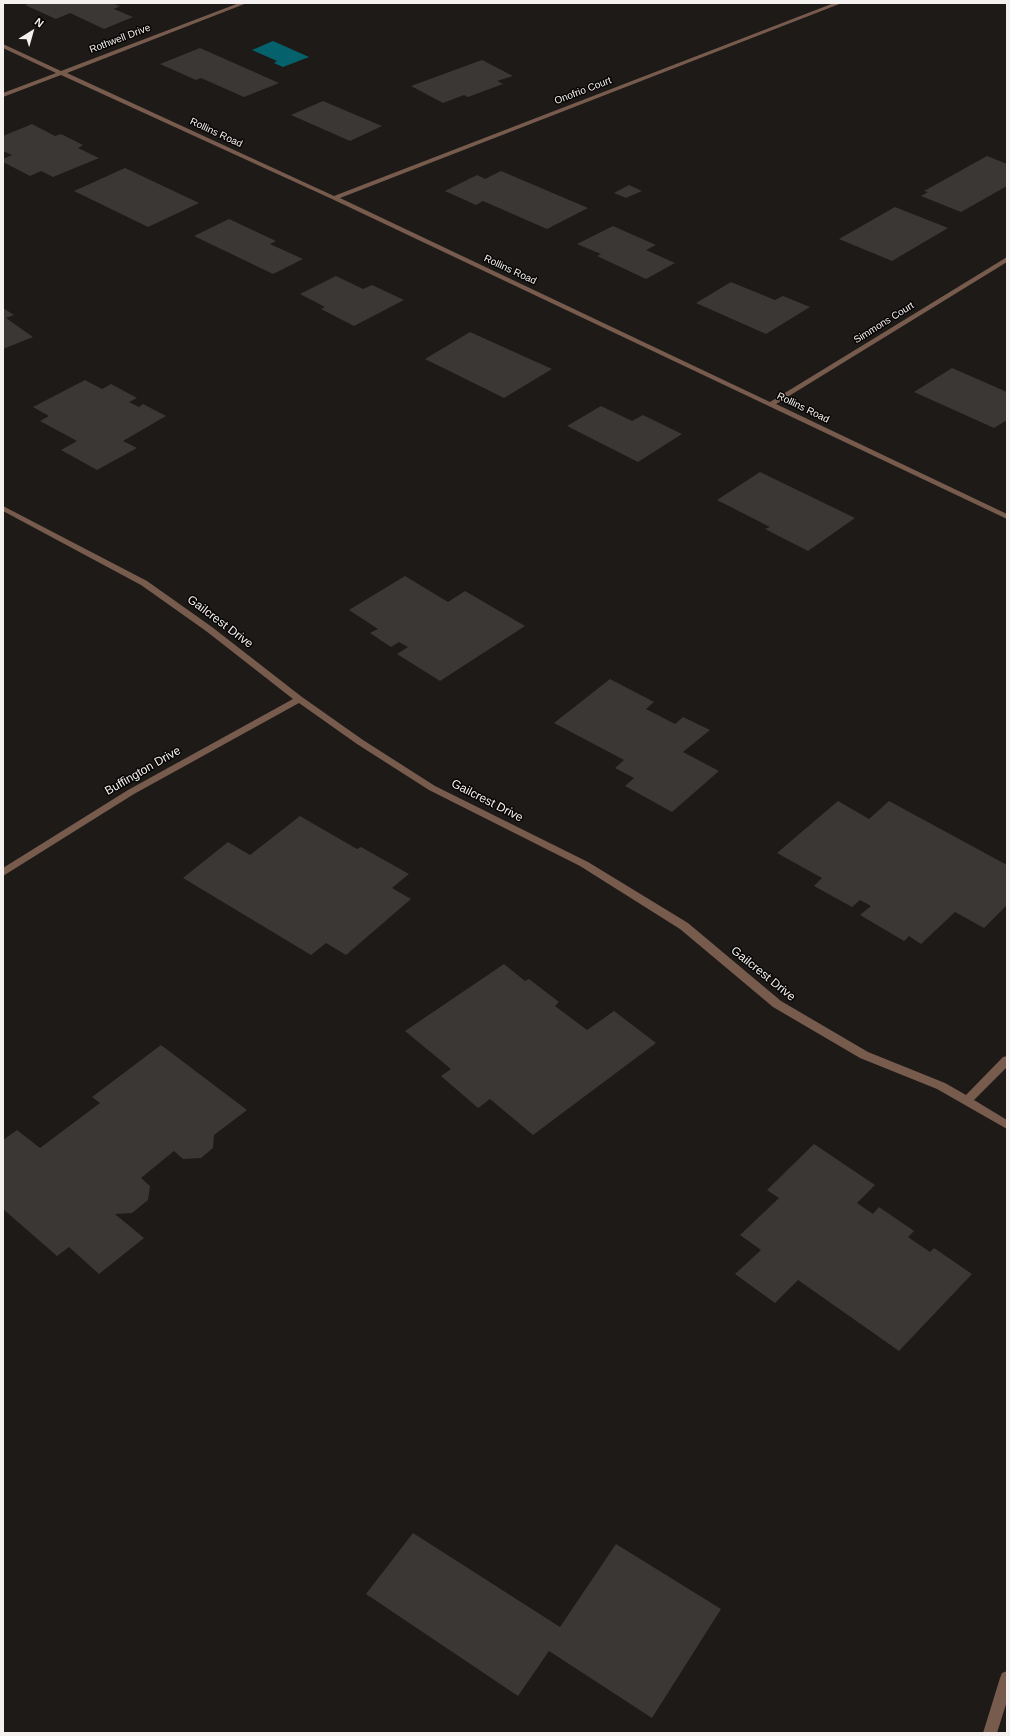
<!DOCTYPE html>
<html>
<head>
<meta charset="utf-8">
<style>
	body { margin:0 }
	#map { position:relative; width:1010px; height:1736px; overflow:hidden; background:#1e1a18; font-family:Helvetica,sans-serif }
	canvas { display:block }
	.frame { position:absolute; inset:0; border:4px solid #f4f1f0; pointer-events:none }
	.north { position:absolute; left:12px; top:12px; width:40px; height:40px; -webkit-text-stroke:3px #070605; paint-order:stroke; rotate:37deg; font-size:11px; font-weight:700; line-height:16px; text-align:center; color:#f4f1f0 }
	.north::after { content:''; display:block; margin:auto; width:14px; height:18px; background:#f4f1f0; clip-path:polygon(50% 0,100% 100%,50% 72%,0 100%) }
</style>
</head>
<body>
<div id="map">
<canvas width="1010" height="1736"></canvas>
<div class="frame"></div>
<div class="north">N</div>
</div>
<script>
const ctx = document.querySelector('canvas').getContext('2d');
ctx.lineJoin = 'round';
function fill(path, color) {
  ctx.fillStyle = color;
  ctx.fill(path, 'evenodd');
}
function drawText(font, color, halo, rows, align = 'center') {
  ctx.font = font + ' Helvetica,sans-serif';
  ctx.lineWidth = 3;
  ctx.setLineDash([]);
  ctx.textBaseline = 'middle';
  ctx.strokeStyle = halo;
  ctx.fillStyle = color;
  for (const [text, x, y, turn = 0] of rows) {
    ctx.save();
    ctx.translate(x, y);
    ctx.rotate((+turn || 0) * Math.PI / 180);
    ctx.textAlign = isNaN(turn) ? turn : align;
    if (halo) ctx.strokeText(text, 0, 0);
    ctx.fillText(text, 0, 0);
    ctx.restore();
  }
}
fill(new Path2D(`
	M 273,41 L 309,57 L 283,67 L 274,63 L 277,61 L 252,50 Z`), '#05626c');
fill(new Path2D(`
	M 32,3 L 112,3 L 120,6 L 114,9 L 133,17 L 104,29 L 70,13 L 56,19 L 25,5 Z
	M 200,48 L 279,83 L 244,97 L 201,78 L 196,80 L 160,64 Z
	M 482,60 L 513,76 L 497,81 L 503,84 L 468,97 L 464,95 L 443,103 L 411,86 Z
	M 323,101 L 382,126 L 350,141 L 291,115 Z
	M 32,124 L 55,136 L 61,134 L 83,145 L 78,148 L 99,158 L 53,177 L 41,171 L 30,176 L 3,162 L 3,159 L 12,155 L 3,151 L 3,136 Z
	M 987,156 L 1007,164 L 1007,186 L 961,212 L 921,196 L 928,192 L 924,191 Z
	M 125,168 L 199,203 L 148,227 L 74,191 Z
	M 501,171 L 588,208 L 547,229 L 483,201 L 476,205 L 445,191 L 477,175 L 485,179 Z
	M 629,185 L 642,191 L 626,198 L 614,193 Z
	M 895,207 L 948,228 L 892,261 L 839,239 Z
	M 229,219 L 276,241 L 270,244 L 303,259 L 273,274 L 194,236 Z
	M 613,226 L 656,245 L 646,250 L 675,263 L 646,279 L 597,256 L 601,254 L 577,244 Z
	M 336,276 L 363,289 L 372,285 L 404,300 L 354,326 L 321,309 L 325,307 L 300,294 Z
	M 731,282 L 775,300 L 783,296 L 810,307 L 766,334 L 696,303 Z
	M 3,308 L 14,315 L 6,318 L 33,337 L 3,349 Z
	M 470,332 L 552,369 L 504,398 L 425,359 Z
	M 952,368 L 1007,392 L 1007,420 L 994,428 L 914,392 Z
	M 85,380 L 102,389 L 111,384 L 137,398 L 129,402 L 139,407 L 143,404 L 166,416 L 123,441 L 137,448 L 97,470 L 61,450 L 77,441 L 40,421 L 49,416 L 33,407 Z
	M 601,406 L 632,421 L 643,415 L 682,434 L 638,462 L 567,426 Z
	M 760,472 L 855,518 L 808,551 L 765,529 L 770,527 L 717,500 Z
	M 405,576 L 448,602 L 465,591 L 525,626 L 440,681 L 397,654 L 408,647 L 399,642 L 391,647 L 370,633 L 378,629 L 349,610 Z
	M 610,679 L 654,702 L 646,709 L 675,724 L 683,717 L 710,730 L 683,752 L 719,771 L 672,812 L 625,786 L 634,778 L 615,768 L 624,760 L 554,723 Z
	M 838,801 L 869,819 L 889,801 L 1007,865 L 1007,905 L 984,928 L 955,912 L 921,944 L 909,936 L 904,941 L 860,915 L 871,906 L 860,900 L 852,907 L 814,886 L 822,878 L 777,853 Z
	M 300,816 L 357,849 L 361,847 L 409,874 L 392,888 L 411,899 L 346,955 L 326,943 L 311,955 L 183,878 L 228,842 L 250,855 Z
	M 504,964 L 525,981 L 529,979 L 559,1002 L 555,1006 L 587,1030 L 614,1011 L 656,1043 L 533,1135 L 490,1099 L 478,1108 L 441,1076 L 451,1069 L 405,1031 Z
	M 161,1045 L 247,1110 L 214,1135 L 213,1148 L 201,1158 L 183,1159 L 174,1151 L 141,1178 L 150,1186 L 148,1200 L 132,1213 L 115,1214 L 144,1238 L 99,1274 L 69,1247 L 57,1256 L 3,1209 L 3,1140 L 17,1130 L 40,1148 L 100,1103 L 92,1097 Z
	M 814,1144 L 875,1185 L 857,1203 L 873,1214 L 879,1207 L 914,1231 L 908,1237 L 930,1252 L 934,1248 L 972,1274 L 899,1351 L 798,1280 L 775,1303 L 735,1274 L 761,1250 L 740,1235 L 779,1198 L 767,1190 Z
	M 413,1533 L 560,1627 L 616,1544 L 721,1609 L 652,1718 L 549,1651 L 518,1696 L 366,1594 Z`), '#3b3735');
fill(new Path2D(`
	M 239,3 L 247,3 L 67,73 L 334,196 L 834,3 L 842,3 L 340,198 L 770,402 L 1007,257 L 1007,262 L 776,404 L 1007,514 L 1007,519 L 332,199 L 61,75 L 3,97 L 3,93 L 56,73 L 3,48 L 3,44 L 61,71 Z
	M 3,506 L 147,581 L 212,627 L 302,697 L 363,740 L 435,786 L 588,862 L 688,923 L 781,1001 L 868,1052 L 945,1083 L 966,1095 L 1003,1057 L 1007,1056 L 1007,1067 L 974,1100 L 1007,1120 L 1007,1129 L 937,1089 L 860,1058 L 773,1007 L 680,929 L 580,866 L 429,790 L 357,744 L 299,703 L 134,794 L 3,876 L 3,868 L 128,790 L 293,699 L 206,631 L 141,585 L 3,511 Z
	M 1007,1671 L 1007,1701 L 997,1733 L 983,1733 L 1000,1678 L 1002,1673 Z`), '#775b4d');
drawText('10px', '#f4f1f0', '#070605', [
	["Rothwell Drive",120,39,-21],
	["Onofrio Court",583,91,-21],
	["Rollins Road",216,133,25],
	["Rollins Road",510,270,25],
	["Simmons Court",884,323,-32],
	["Rollins Road",803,408,26]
]);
drawText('12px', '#f4f1f0', '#070605', [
	["Gailcrest Drive",220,622,37],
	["Buffington Drive",143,771,-30],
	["Gailcrest Drive",487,801,27],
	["Gailcrest Drive",763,974,39]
]);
</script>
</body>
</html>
